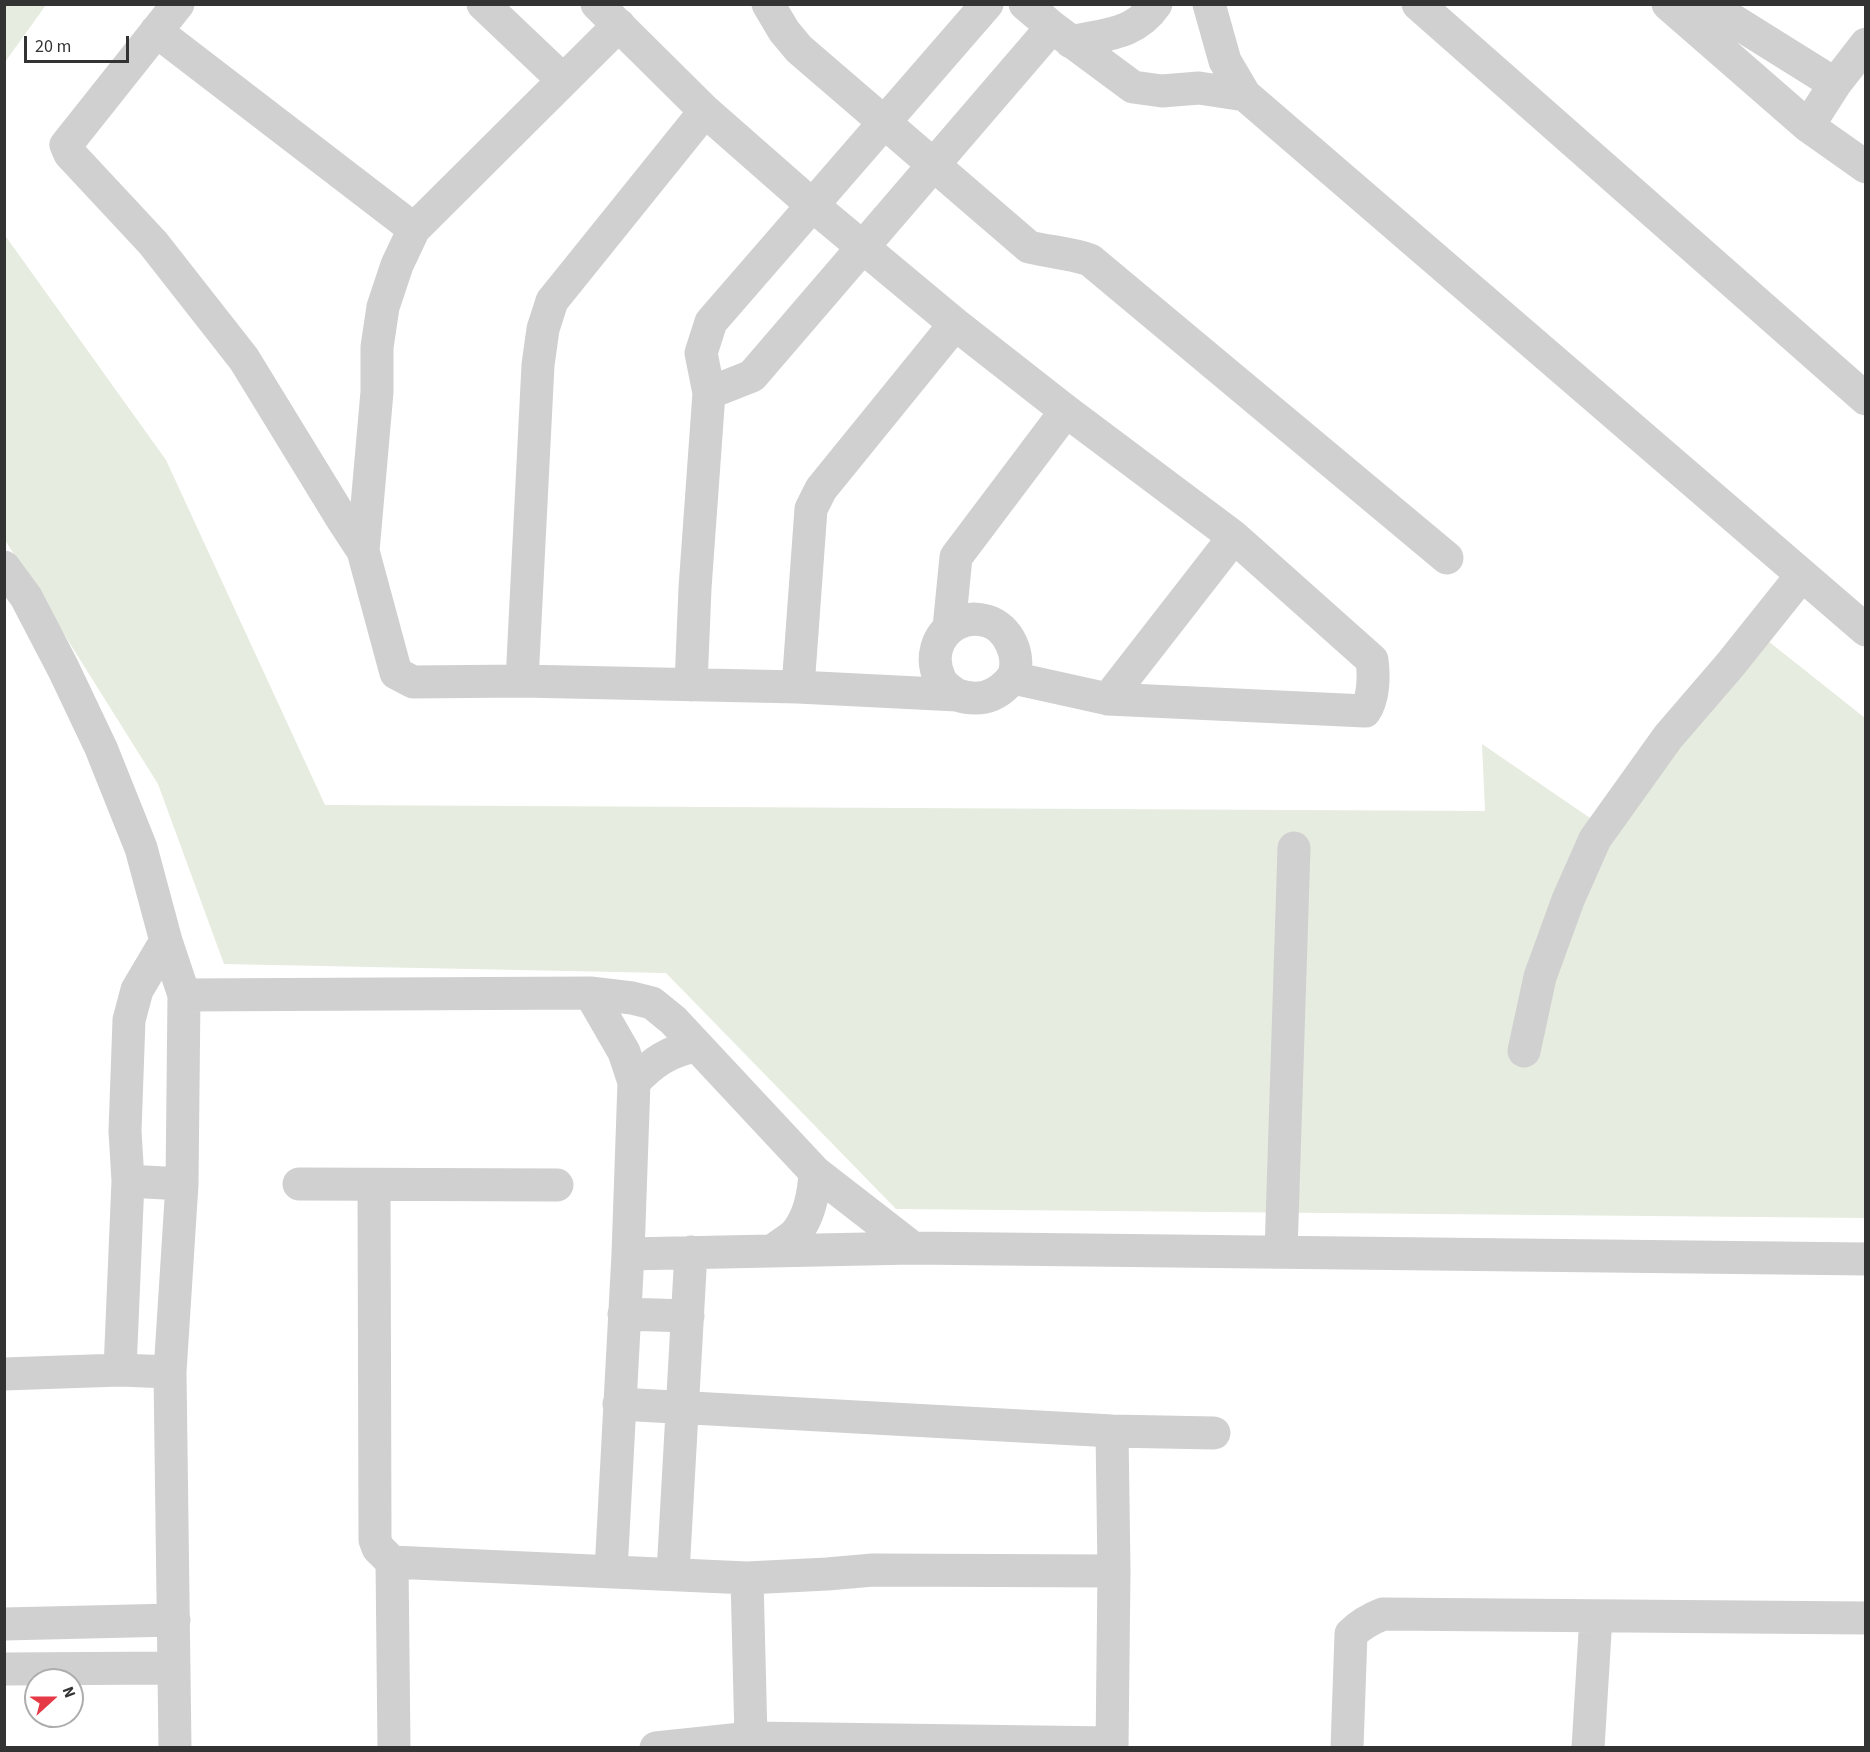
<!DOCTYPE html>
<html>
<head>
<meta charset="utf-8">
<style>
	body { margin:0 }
	#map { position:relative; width:1870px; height:1752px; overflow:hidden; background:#fff; font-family:"Source Sans 3",sans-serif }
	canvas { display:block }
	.frame { position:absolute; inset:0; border:6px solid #333; pointer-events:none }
	.north { position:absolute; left:24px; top:1668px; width:60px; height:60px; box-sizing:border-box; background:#fff; border:2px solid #adadad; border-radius:50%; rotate:69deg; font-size:16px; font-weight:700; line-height:24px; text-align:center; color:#333 }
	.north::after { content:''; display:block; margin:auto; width:21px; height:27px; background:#e63946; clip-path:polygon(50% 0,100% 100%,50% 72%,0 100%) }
	.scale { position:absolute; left:24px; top:36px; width:105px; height:27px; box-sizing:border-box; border:3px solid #333; border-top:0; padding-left:8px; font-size:18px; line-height:21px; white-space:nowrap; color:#333; -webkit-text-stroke:4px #fff; paint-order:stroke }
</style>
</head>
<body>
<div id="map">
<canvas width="1870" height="1752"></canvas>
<div class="frame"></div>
<div class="north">N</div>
<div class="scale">20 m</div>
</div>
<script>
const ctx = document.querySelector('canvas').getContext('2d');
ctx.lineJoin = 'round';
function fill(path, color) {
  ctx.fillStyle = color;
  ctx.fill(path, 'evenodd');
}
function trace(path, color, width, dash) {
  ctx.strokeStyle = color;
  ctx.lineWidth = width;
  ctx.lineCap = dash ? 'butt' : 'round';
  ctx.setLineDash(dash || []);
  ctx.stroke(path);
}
fill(new Path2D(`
	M 5,4 L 46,5 L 5,62 L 4,5 Z
	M 4,234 L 166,460 L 325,805 L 1485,811 L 1482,744 L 1609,831 L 1768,641 L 1865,718 L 1865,1218 L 896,1209 L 666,973 L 224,964 L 158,784 L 5,540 Z`), '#e6ecdf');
trace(new Path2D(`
	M 178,4 L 66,145 L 70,154 L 153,243 L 244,359 L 342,519 L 363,551 L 396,673 L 413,682 L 522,681 L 798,687 L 957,695 C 976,701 992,699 1007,684 C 1008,683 1012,678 1013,677 C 1022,656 1008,627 987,621 C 976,618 966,618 956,624 C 936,635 930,659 940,679 C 943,686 951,691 957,695
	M 483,4 L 563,80
	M 597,4 L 705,111 L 812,205 L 955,324 L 1066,411 L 1234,537 L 1372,660 C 1374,675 1374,698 1365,711 L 1108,699 L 1013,678
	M 768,4 L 784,31 L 799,49 L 1029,247 C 1050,252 1070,253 1090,260 L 1447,558
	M 1025,4 L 1052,27 L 1133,87 L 1162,91 L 1199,88 L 1245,95
	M 1209,4 L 1225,61 L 1245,95 L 1866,630
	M 1418,4 L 1866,399
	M 1668,4 L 1808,126 L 1866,167
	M 1707,4 L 1835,84
	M 156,31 L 414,229
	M 1071,42 C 1105,34 1135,35 1156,4
	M 1808,126 L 1835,84 L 1866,44
	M 709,393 L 752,376 L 1052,27
	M 363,551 L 377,392 L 377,347 L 383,307 L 397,265 L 414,229 L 619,25
	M 4,567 L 26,597 L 63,668 L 101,748 L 141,848 L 166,941 L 184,995 L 182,1184 L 170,1372 L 175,1748
	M 949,628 L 956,557 L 1066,411
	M 522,681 L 538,365 L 543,329 L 552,301 L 705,111
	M 691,685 L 695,588 L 709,393 L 701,353 L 711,322 L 987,4
	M 798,687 L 811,509 L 821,489 L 955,324
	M 1108,699 L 1234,537
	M 590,993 L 624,1052 L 634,1082 L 628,1254 L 611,1571
	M 184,995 L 590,993 L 632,998 L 652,1003 L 673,1020 L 815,1172 L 913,1248
	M 1524,1051 L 1540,977 L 1568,900 L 1595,839 L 1668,737 L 1730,665 L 1802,575
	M 634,1082 C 653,1062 669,1051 696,1046
	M 128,1181 L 182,1184
	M 299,1184 L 557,1185
	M 374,1185 L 375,1540 L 378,1548 L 392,1562 L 394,1748
	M 774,1250 C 781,1244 791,1239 797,1232 C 810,1215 814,1193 815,1172
	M 1281,1252 L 1294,848
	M 628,1254 L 913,1248 L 1866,1259
	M 624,1314 L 688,1316
	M 120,1370 L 128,1181 L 125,1131 L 129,1020 L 137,990 L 166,941
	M 4,1374 L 120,1370 L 170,1372
	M 619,1404 L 1112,1431 L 1214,1433
	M 392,1562 L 747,1578 L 827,1574 L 873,1570 L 1114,1571
	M 673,1573 L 691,1252
	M 747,1578 L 751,1738
	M 4,1624 L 174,1620
	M 4,1669 L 174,1668
	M 656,1748 L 751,1738 L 1112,1743
	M 1112,1748 L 1114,1571 L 1112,1431
	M 1347,1748 L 1351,1634 C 1361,1624 1370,1619 1383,1614 L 1866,1618
	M 1588,1748 L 1596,1616`), '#d0d0d0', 33);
</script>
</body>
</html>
